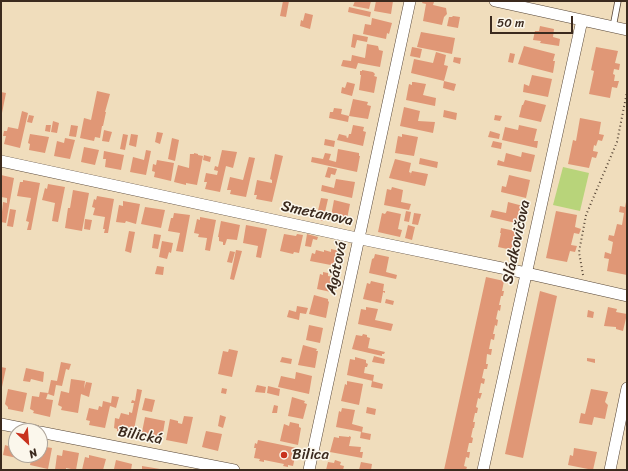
<!DOCTYPE html>
<html>
<head>
<meta charset="utf-8">
<style>
	body { margin:0 }
	#map { position:relative; width:628px; height:471px; overflow:hidden; background:#f0ddbc; font-family:Sriracha,sans-serif }
	canvas { display:block }
	.frame { position:absolute; inset:0; border:2px solid #3b2a1e; pointer-events:none }
	.north { position:absolute; left:8px; top:423px; width:40px; height:40px; box-sizing:border-box; background:#fbf7ec; border:1px solid #aea59a; border-radius:50%; rotate:154deg; font-size:11px; font-weight:700; line-height:16px; text-align:center; color:#3b2a1e }
	.north::after { content:''; display:block; margin:auto; width:14px; height:18px; background:#c8321e; clip-path:polygon(50% 0,100% 100%,50% 72%,0 100%) }
	.scale { position:absolute; left:490px; top:16px; width:83px; height:18px; box-sizing:border-box; border:2px solid #3b2a1e; border-top:0; padding-left:5px; font-size:12px; line-height:14px; white-space:nowrap; color:#3b2a1e; -webkit-text-stroke:3px #fbf7ec; paint-order:stroke }
</style>
</head>
<body>
<div id="map">
<canvas width="628" height="471"></canvas>
<div class="frame"></div>
<div class="north">N</div>
<div class="scale">50 m</div>
</div>
<script>
const g = document.querySelector('canvas').getContext('2d');
g.lineJoin = 'round';
function fillPath(path, color) {
  g.fillStyle = color;
  g.fill(path, 'evenodd');
}
function strokePath(path, color, width, dash) {
  g.strokeStyle = color;
  g.lineWidth = width;
  g.lineCap = dash ? 'butt' : 'round';
  g.setLineDash(dash || []);
  g.stroke(path);
}
function drawText(font, color, halo, rows, align = 'center') {
  g.font = font + ' Sriracha,sans-serif';
  g.lineWidth = 3;
  g.setLineDash([]);
  g.textBaseline = 'middle';
  g.strokeStyle = halo;
  g.fillStyle = color;
  for (const [text, x, y, turn = 0] of rows) {
    g.save();
    g.translate(x, y);
    g.rotate((+turn || 0) * Math.PI / 180);
    g.textAlign = isNaN(turn) ? turn : align;
    if (halo) g.strokeText(text, 0, 0);
    g.fillText(text, 0, 0);
    g.restore();
  }
}
fillPath(new Path2D(`
	M 563,167 L 589,173 L 580,211 L 553,205 Z`), '#b8d47a');
fillPath(new Path2D(`
	M 283,1 L 289,1 L 286,17 L 280,16 Z
	M 355,1 L 371,1 L 369,9 L 353,6 Z
	M 376,1 L 393,1 L 391,14 L 374,11 Z
	M 423,1 L 434,2 L 433,5 L 446,8 L 447,14 L 444,17 L 442,25 L 423,21 L 426,4 L 422,3 Z
	M 349,7 L 371,12 L 370,17 L 348,12 Z
	M 305,13 L 313,15 L 310,29 L 300,26 L 301,20 L 303,21 Z
	M 453,16 L 460,17 L 458,28 L 447,26 L 449,17 L 452,17 Z
	M 372,18 L 392,23 L 389,34 L 387,33 L 386,39 L 363,34 L 365,24 L 371,25 Z
	M 540,26 L 554,29 L 553,37 L 560,39 L 559,46 L 540,43 L 541,41 L 533,40 L 535,31 L 539,31 Z
	M 421,32 L 455,38 L 452,54 L 417,47 Z
	M 353,34 L 368,37 L 367,42 L 357,40 L 355,48 L 351,47 Z
	M 367,44 L 378,46 L 379,50 L 383,51 L 380,67 L 358,63 L 356,69 L 341,66 L 343,60 L 351,61 L 352,55 L 365,58 Z
	M 524,46 L 555,54 L 553,61 L 555,61 L 553,73 L 518,64 Z
	M 412,47 L 422,49 L 420,58 L 410,56 Z
	M 596,47 L 618,51 L 615,63 L 620,64 L 619,70 L 614,69 L 613,74 L 615,75 L 614,81 L 619,81 L 617,88 L 612,87 L 610,98 L 589,94 L 594,71 L 591,70 Z
	M 436,52 L 446,55 L 444,65 L 448,66 L 444,81 L 411,73 L 414,59 L 433,63 Z
	M 510,53 L 515,54 L 513,63 L 508,62 Z
	M 454,57 L 461,58 L 460,64 L 453,62 Z
	M 362,70 L 373,72 L 375,74 L 374,76 L 377,77 L 374,93 L 359,90 L 361,75 L 360,75 L 360,71 L 362,71 Z
	M 532,75 L 552,79 L 548,97 L 523,92 L 524,84 L 529,86 Z
	M 444,81 L 456,84 L 454,91 L 443,88 Z
	M 347,82 L 355,84 L 352,96 L 341,93 L 342,87 L 345,88 Z
	M 412,82 L 414,82 L 426,84 L 423,95 L 436,98 L 435,106 L 406,100 L 409,84 L 412,85 Z
	M 97,91 L 110,94 L 105,112 L 106,112 L 103,126 L 102,126 L 100,138 L 95,137 L 94,141 L 80,138 L 84,118 L 91,120 Z
	M 1,92 L 6,93 L 2,113 L 1,113 Z
	M 353,99 L 368,102 L 367,105 L 371,106 L 368,119 L 349,116 Z
	M 525,100 L 546,105 L 541,122 L 519,117 L 522,105 L 523,105 Z
	M 404,107 L 420,111 L 418,121 L 435,122 L 433,133 L 400,126 Z
	M 334,108 L 342,109 L 341,114 L 349,116 L 348,122 L 329,118 L 330,112 L 333,112 Z
	M 444,110 L 457,113 L 456,120 L 443,117 Z
	M 22,111 L 28,113 L 20,148 L 4,144 L 6,136 L 3,136 L 4,131 L 7,131 L 8,127 L 18,129 Z
	M 29,115 L 34,116 L 32,123 L 27,122 Z
	M 495,115 L 502,116 L 500,121 L 494,120 Z
	M 580,118 L 601,122 L 599,134 L 604,135 L 602,141 L 598,140 L 596,146 L 594,145 L 593,151 L 598,152 L 596,158 L 592,157 L 589,168 L 568,164 L 573,140 L 576,141 Z
	M 53,121 L 59,123 L 57,133 L 51,132 Z
	M 46,125 L 51,125 L 50,132 L 45,131 Z
	M 71,125 L 78,126 L 76,137 L 69,136 Z
	M 353,125 L 364,127 L 363,131 L 366,132 L 363,146 L 337,140 L 339,134 L 347,136 L 346,137 L 348,138 L 349,134 L 351,134 Z
	M 519,125 L 537,129 L 534,141 L 538,141 L 537,148 L 502,140 L 505,127 L 518,130 Z
	M 104,130 L 112,132 L 109,142 L 102,141 Z
	M 490,131 L 500,134 L 499,139 L 488,137 Z
	M 157,132 L 163,133 L 160,144 L 155,142 Z
	M 30,134 L 49,137 L 45,153 L 29,150 L 30,144 L 28,143 Z
	M 123,134 L 128,135 L 125,150 L 120,149 Z
	M 131,134 L 138,135 L 136,147 L 129,145 Z
	M 402,134 L 418,137 L 414,156 L 395,153 L 398,136 L 402,137 Z
	M 65,138 L 75,140 L 70,159 L 54,156 L 57,141 L 64,143 Z
	M 172,138 L 179,140 L 175,161 L 168,159 Z
	M 325,139 L 335,141 L 334,147 L 324,145 Z
	M 493,141 L 502,143 L 501,149 L 491,147 Z
	M 84,147 L 99,150 L 95,165 L 81,162 Z
	M 338,149 L 359,153 L 359,156 L 360,156 L 357,172 L 311,162 L 312,157 L 323,159 L 325,153 L 331,154 L 329,160 L 336,162 Z
	M 146,150 L 151,151 L 146,175 L 130,172 L 133,157 L 144,160 Z
	M 222,150 L 237,152 L 233,168 L 226,166 L 220,192 L 205,189 L 207,182 L 204,182 L 206,173 L 217,175 L 218,171 L 214,170 L 215,166 L 218,167 Z
	M 104,151 L 124,155 L 121,170 L 105,167 L 106,159 L 103,159 Z
	M 522,152 L 535,155 L 531,172 L 497,165 L 498,160 L 504,162 L 506,153 L 521,157 Z
	M 194,153 L 198,154 L 198,155 L 203,156 L 197,185 L 186,183 L 186,185 L 174,182 L 178,165 L 189,168 L 190,154 L 194,154 Z
	M 275,154 L 283,156 L 272,202 L 256,199 L 257,195 L 254,195 L 257,180 L 272,183 L 272,180 L 270,179 Z
	M 204,155 L 211,157 L 210,162 L 203,160 Z
	M 249,157 L 255,158 L 246,197 L 230,194 L 231,190 L 227,190 L 230,177 L 243,180 Z
	M 420,158 L 438,162 L 437,168 L 419,164 Z
	M 395,159 L 411,163 L 409,172 L 411,173 L 410,176 L 412,171 L 428,174 L 425,186 L 389,178 Z
	M 157,160 L 174,163 L 171,181 L 154,177 L 155,172 L 152,171 L 153,164 L 156,165 Z
	M 328,167 L 337,169 L 335,175 L 331,174 L 330,178 L 325,177 Z
	M 1,175 L 14,178 L 6,223 L 1,222 L 3,202 L 7,203 L 7,198 L 1,197 Z
	M 509,175 L 530,180 L 526,198 L 501,192 L 502,186 L 506,187 Z
	M 336,179 L 355,182 L 352,198 L 321,191 L 322,185 L 334,188 Z
	M 23,180 L 40,183 L 31,230 L 27,230 L 29,222 L 26,221 L 31,198 L 17,196 L 20,182 L 23,182 Z
	M 48,184 L 65,187 L 58,222 L 52,221 L 55,203 L 42,200 L 45,188 L 47,189 Z
	M 392,187 L 403,190 L 401,202 L 411,204 L 409,210 L 384,205 L 387,189 L 391,190 Z
	M 73,190 L 89,193 L 82,231 L 65,228 L 68,208 L 70,208 Z
	M 97,196 L 114,199 L 108,233 L 104,233 L 105,229 L 103,229 L 105,217 L 93,215 L 95,208 L 92,207 L 94,199 L 96,200 Z
	M 321,198 L 328,199 L 323,221 L 316,219 Z
	M 334,200 L 350,204 L 347,219 L 340,217 L 340,220 L 334,219 L 335,216 L 331,216 Z
	M 123,201 L 140,204 L 136,224 L 126,221 L 125,223 L 116,222 L 119,205 L 123,206 Z
	M 508,202 L 523,206 L 520,224 L 490,217 L 492,210 L 506,213 Z
	M 626,202 L 627,202 L 627,275 L 607,271 L 609,259 L 604,258 L 605,252 L 611,254 L 613,242 L 608,240 L 609,235 L 614,236 L 617,224 L 622,225 L 624,213 L 619,212 L 620,206 L 625,207 Z
	M 145,207 L 165,210 L 161,228 L 141,224 Z
	M 10,209 L 16,210 L 13,227 L 7,226 Z
	M 387,211 L 401,214 L 398,229 L 402,230 L 400,237 L 378,232 L 382,213 L 385,214 Z
	M 406,211 L 411,212 L 409,222 L 404,221 Z
	M 556,211 L 577,215 L 575,227 L 581,229 L 579,234 L 574,233 L 571,245 L 577,246 L 575,252 L 570,251 L 567,262 L 546,258 Z
	M 174,213 L 190,215 L 183,252 L 176,251 L 180,233 L 168,231 L 171,218 L 173,218 Z
	M 414,213 L 421,214 L 418,225 L 412,224 Z
	M 200,217 L 216,220 L 210,251 L 205,250 L 207,238 L 198,237 L 199,234 L 194,233 L 197,219 L 200,220 Z
	M 85,219 L 92,220 L 90,230 L 84,229 Z
	M 221,221 L 240,225 L 237,240 L 227,239 L 225,245 L 223,245 L 223,242 L 219,241 L 219,237 L 218,237 Z
	M 246,225 L 267,229 L 261,258 L 256,257 L 258,246 L 243,243 Z
	M 408,225 L 415,227 L 412,240 L 405,238 Z
	M 501,228 L 520,232 L 518,240 L 514,240 L 512,250 L 498,247 L 501,233 L 500,233 Z
	M 129,231 L 135,232 L 131,253 L 125,251 Z
	M 154,234 L 161,235 L 158,249 L 152,248 Z
	M 284,234 L 296,236 L 297,234 L 303,235 L 299,253 L 294,252 L 293,254 L 280,251 Z
	M 307,234 L 318,237 L 317,240 L 313,239 L 311,247 L 305,246 Z
	M 162,241 L 173,243 L 171,253 L 169,252 L 167,259 L 159,257 Z
	M 331,249 L 340,251 L 336,266 L 310,261 L 312,253 L 315,254 L 316,250 L 324,252 L 324,250 L 331,252 Z
	M 236,250 L 242,251 L 234,280 L 230,279 Z
	M 230,251 L 235,252 L 232,263 L 227,262 Z
	M 375,254 L 389,257 L 386,272 L 397,275 L 396,279 L 369,273 L 372,259 L 374,258 Z
	M 157,266 L 164,267 L 163,275 L 155,274 Z
	M 323,272 L 328,273 L 328,276 L 334,277 L 331,292 L 317,289 L 320,274 L 323,275 Z
	M 486,277 L 504,281 L 502,291 L 504,291 L 503,296 L 501,296 L 499,305 L 501,305 L 500,311 L 498,310 L 496,319 L 498,320 L 497,326 L 495,325 L 493,334 L 495,334 L 494,340 L 491,339 L 489,349 L 492,349 L 491,355 L 487,354 L 486,364 L 488,364 L 487,369 L 484,369 L 482,378 L 485,379 L 484,384 L 481,383 L 479,393 L 482,393 L 480,399 L 478,398 L 476,407 L 478,408 L 477,413 L 475,413 L 473,422 L 475,422 L 474,428 L 473,428 L 471,437 L 473,438 L 472,443 L 469,443 L 467,452 L 470,452 L 469,458 L 466,457 L 464,466 L 467,467 L 466,470 L 444,470 Z
	M 371,281 L 384,284 L 383,291 L 385,291 L 385,293 L 383,292 L 381,303 L 363,299 L 367,283 L 370,284 Z
	M 540,291 L 557,296 L 523,458 L 505,454 Z
	M 314,295 L 328,299 L 328,301 L 329,302 L 326,318 L 309,314 Z
	M 386,299 L 394,301 L 393,305 L 385,303 Z
	M 297,306 L 308,308 L 306,314 L 300,313 L 299,320 L 287,317 L 289,310 L 296,312 Z
	M 366,307 L 378,309 L 375,320 L 393,324 L 391,331 L 358,324 L 361,309 L 366,310 Z
	M 608,307 L 617,309 L 616,312 L 627,314 L 623,331 L 616,329 L 616,327 L 604,326 Z
	M 588,310 L 594,312 L 593,318 L 587,317 Z
	M 309,325 L 323,328 L 320,343 L 306,340 Z
	M 363,334 L 367,335 L 367,337 L 370,338 L 368,348 L 385,352 L 384,354 L 382,354 L 382,356 L 352,349 L 356,335 L 362,336 Z
	M 303,345 L 317,349 L 316,351 L 318,351 L 315,368 L 298,365 Z
	M 229,349 L 238,351 L 232,377 L 218,374 L 223,351 L 228,352 Z
	M 374,356 L 385,359 L 384,364 L 372,362 Z
	M 282,357 L 292,359 L 291,364 L 280,362 Z
	M 355,357 L 366,360 L 366,363 L 368,364 L 367,367 L 365,367 L 364,373 L 374,375 L 373,381 L 347,375 L 350,359 L 355,360 Z
	M 587,358 L 595,359 L 595,363 L 587,361 Z
	M 61,362 L 71,364 L 69,370 L 66,369 L 62,386 L 56,385 L 54,396 L 48,394 L 51,380 L 57,381 Z
	M 1,367 L 6,368 L 2,387 L 1,387 Z
	M 26,368 L 44,372 L 43,382 L 31,379 L 30,382 L 23,381 Z
	M 296,372 L 312,376 L 309,394 L 278,387 L 281,376 L 295,379 Z
	M 71,379 L 85,381 L 84,389 L 86,382 L 92,383 L 89,397 L 81,394 L 78,413 L 61,410 L 62,407 L 58,405 L 61,391 L 69,393 Z
	M 347,381 L 363,384 L 359,405 L 341,401 L 345,384 L 347,385 Z
	M 372,381 L 383,384 L 382,389 L 371,387 Z
	M 257,385 L 266,387 L 265,393 L 255,392 Z
	M 268,386 L 280,389 L 279,396 L 267,393 Z
	M 222,388 L 227,389 L 226,394 L 221,393 Z
	M 8,389 L 27,393 L 23,412 L 8,409 L 8,407 L 5,404 Z
	M 137,389 L 142,390 L 133,434 L 117,431 L 117,429 L 114,428 L 115,418 L 119,419 L 121,413 L 129,415 L 129,412 L 132,413 L 134,403 L 131,403 L 132,400 L 135,401 Z
	M 591,389 L 608,392 L 605,402 L 608,405 L 605,419 L 594,417 L 592,425 L 579,423 L 581,413 L 585,414 Z
	M 40,392 L 48,393 L 46,399 L 53,400 L 50,417 L 33,413 L 34,411 L 30,409 L 32,396 L 39,397 Z
	M 112,396 L 119,397 L 116,408 L 110,406 L 105,428 L 89,425 L 90,421 L 86,420 L 89,408 L 98,410 L 99,406 L 102,407 L 103,401 L 111,403 Z
	M 292,397 L 305,401 L 304,403 L 307,404 L 303,419 L 288,416 Z
	M 145,398 L 155,400 L 152,412 L 142,410 Z
	M 274,405 L 278,406 L 277,413 L 272,413 Z
	M 367,407 L 376,409 L 375,415 L 366,413 Z
	M 342,408 L 355,410 L 352,424 L 363,427 L 362,432 L 336,427 L 339,411 L 341,412 Z
	M 220,415 L 226,417 L 223,428 L 218,426 Z
	M 184,416 L 193,417 L 187,444 L 166,440 L 170,419 L 178,421 L 178,423 L 182,424 Z
	M 145,417 L 165,421 L 162,439 L 145,436 L 146,433 L 142,432 Z
	M 290,422 L 299,424 L 299,427 L 301,428 L 298,445 L 280,441 L 284,424 L 289,426 Z
	M 206,431 L 222,434 L 218,451 L 202,447 Z
	M 361,432 L 371,434 L 370,440 L 360,438 Z
	M 339,436 L 349,437 L 349,436 L 351,437 L 349,446 L 361,447 L 360,452 L 363,452 L 362,458 L 330,452 L 334,437 L 339,438 Z
	M 9,439 L 16,441 L 16,455 L 23,455 L 22,459 L 3,455 L 5,445 L 8,446 Z
	M 258,440 L 297,448 L 293,466 L 288,465 L 288,467 L 283,466 L 284,464 L 264,460 L 264,462 L 259,461 L 260,459 L 254,458 L 256,448 L 254,448 L 255,443 L 257,444 Z
	M 40,446 L 52,448 L 48,469 L 30,465 L 31,460 L 28,460 L 29,455 L 40,455 Z
	M 574,448 L 597,452 L 593,470 L 568,465 L 570,455 L 573,456 Z
	M 63,450 L 79,453 L 76,470 L 66,468 L 66,470 L 55,470 L 57,455 L 62,456 Z
	M 89,455 L 106,459 L 103,470 L 82,470 L 85,457 L 89,458 Z
	M 116,460 L 132,464 L 131,470 L 114,469 Z
	M 335,460 L 341,462 L 340,465 L 344,466 L 343,470 L 326,470 L 328,462 L 334,463 Z
	M 361,462 L 372,464 L 371,470 L 359,470 Z
	M 142,466 L 160,469 L 160,470 L 142,470 Z`), '#e09776');
const service = new Path2D(`
	M 613,27 L 618,1`);
const minor = new Path2D(`
	M 495,1 L 627,30
	M 1,161 L 366,240 L 526,273 L 627,296
	M 1,424 L 36,431
	M 40,432 L 234,470
	M 309,470 L 410,1
	M 483,470 L 582,20
	M 610,470 L 627,388`);
strokePath(service, '#564536', 7);
strokePath(minor, '#564536', 12);
strokePath(new Path2D(`
	M 583,275 L 579,252 L 586,215 L 617,142 L 627,92`), '#564536', 2, [1, 3]);
strokePath(service, '#fff', 5.5);
strokePath(minor, '#fff', 11);
for (const [x, y, r, color] of [
	[284,455,4,"#c8321e"]
]) {
  const dot = new Path2D();
  dot.arc(x, y, r, 0, 2 * Math.PI);
  g.fillStyle = color;
  g.fill(dot);
  strokePath(dot, '#fbf7ec', 1.5);
}
drawText('15px', '#3b2a1e', '#fbf7ec', [
	["Smetanova",317,214,12],
	["Sládkovičova",517,242,-78],
	["Agátová",337,268,-78],
	["Bilická",140,436,11]
]);
drawText('15px', '#3b2a1e', '#fbf7ec', [
	["Bilica",292,455]
], 'left');
</script>
</body>
</html>
